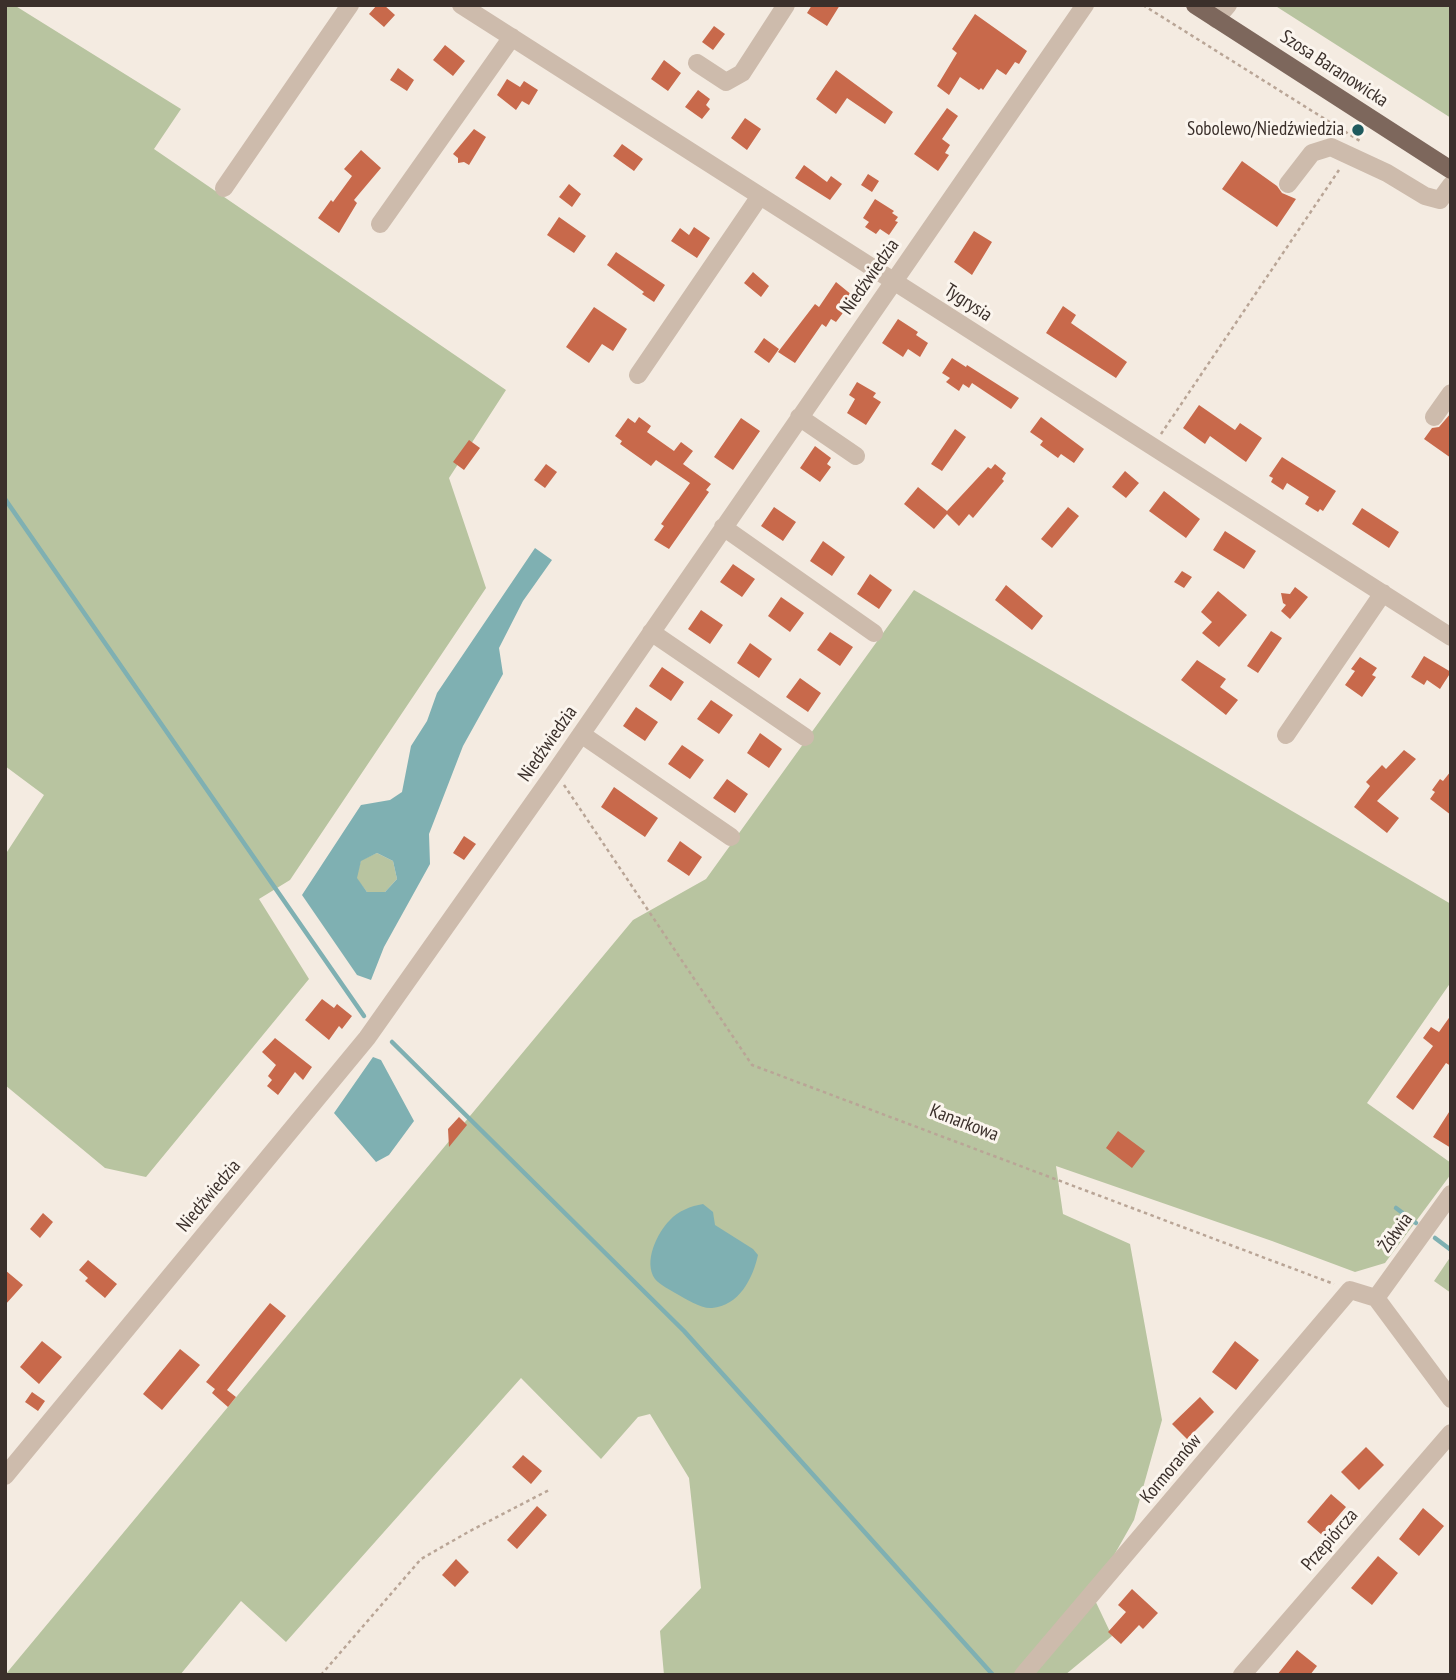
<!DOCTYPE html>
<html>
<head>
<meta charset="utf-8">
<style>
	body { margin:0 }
	#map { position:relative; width:1456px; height:1680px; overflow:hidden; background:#f4ebe1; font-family:"PT Sans Narrow",sans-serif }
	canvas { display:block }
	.frame { position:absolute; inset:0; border:7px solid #3b302b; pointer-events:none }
</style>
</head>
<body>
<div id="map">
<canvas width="1456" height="1680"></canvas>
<div class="frame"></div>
</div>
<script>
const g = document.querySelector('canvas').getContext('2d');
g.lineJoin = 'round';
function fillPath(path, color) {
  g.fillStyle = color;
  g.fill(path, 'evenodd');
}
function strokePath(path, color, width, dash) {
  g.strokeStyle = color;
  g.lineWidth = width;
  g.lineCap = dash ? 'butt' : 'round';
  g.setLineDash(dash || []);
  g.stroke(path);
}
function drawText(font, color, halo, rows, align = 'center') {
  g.font = font + ' "PT Sans Narrow",sans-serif';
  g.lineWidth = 6;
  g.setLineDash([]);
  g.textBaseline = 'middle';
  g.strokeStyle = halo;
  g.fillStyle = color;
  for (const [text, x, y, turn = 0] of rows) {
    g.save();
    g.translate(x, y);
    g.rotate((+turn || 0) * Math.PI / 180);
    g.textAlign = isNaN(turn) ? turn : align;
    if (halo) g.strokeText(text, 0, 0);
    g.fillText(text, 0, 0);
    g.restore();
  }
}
fillPath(new Path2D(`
	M 5,5 L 14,5 L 181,109 L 154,149 L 506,390 L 449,478 L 486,588 L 290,880 L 259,899 L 309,979 L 146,1177 L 105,1168 L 5,1085 L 5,855 L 44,795 L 5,766 Z
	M 1274,5 L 1451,5 L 1451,118 Z
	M 914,590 L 1451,904 L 1451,982 L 1367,1103 L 1451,1163 L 1451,1174 L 1385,1263 L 1355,1272 L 1272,1241 L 1056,1166 L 1063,1214 L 1130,1244 L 1162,1420 L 1134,1520 L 1092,1594 L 1112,1636 L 1065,1675 L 664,1675 L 660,1631 L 701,1588 L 689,1478 L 650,1414 L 638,1417 L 601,1459 L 521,1378 L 286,1642 L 241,1601 L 180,1675 L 5,1675 L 633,920 L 706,879 Z
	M 377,853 L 393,861 L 397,879 L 385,892 L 367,892 L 356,878 L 361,860 Z
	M 1451,1256 L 1451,1293 L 1434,1281 Z`), '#b8c4a0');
fillPath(new Path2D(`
	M 535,548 L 552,560 L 523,601 L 499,648 L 503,674 L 463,746 L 429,834 L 430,864 L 384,947 L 371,980 L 357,975 L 302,895 L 361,805 L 390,800 L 402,792 L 411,746 L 427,721 L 437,693 ZM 377,853 L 393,861 L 397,879 L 385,892 L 367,892 L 357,878 L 361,861 Z
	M 373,1057 L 381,1060 L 414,1121 L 389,1155 L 376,1162 L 334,1113 Z
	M 703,1204 L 713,1212 L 715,1225 L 753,1249 L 758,1255 C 753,1278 739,1306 712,1308 C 701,1309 686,1299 677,1294 C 670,1290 660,1285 655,1279 C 643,1262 657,1233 670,1220 C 678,1211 691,1206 703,1204 Z`), '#7fb0b2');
strokePath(new Path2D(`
	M 5,499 L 364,1016
	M 392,1042 L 684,1331 L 993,1675
	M 1396,1208 L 1416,1223
	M 1435,1238 L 1451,1250`), '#7fb0b2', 4.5);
fillPath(new Path2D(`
	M 377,5 L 384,5 L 395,15 L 384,27 L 369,14 Z
	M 812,5 L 840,5 L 827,26 L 807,13 Z
	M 975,14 L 1027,51 L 1019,64 L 1015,62 L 1006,75 L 997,69 L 983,90 L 981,88 L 979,90 L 960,77 L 949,95 L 937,86 L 957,53 L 952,49 Z
	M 714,26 L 725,34 L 713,50 L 702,42 Z
	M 445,45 L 465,61 L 453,76 L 433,60 Z
	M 664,60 L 681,73 L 668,91 L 651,79 Z
	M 398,68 L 414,80 L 407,91 L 390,80 Z
	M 836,70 L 893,112 L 885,124 L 847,98 L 836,114 L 816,99 Z
	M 507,79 L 520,87 L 524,81 L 538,90 L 529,105 L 522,101 L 516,110 L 497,95 Z
	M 698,90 L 710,99 L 706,105 L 710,109 L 702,119 L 685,107 Z
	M 947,108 L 958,116 L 942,139 L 950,145 L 945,153 L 949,155 L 938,171 L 914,154 Z
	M 745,118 L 761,129 L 747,150 L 731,138 Z
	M 474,129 L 486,137 L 469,165 L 464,162 L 458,163 L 458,158 L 453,154 Z
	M 622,144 L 643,159 L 634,171 L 613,156 Z
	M 361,150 L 381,168 L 354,200 L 357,203 L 339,233 L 318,218 L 331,200 L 333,202 L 352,176 L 344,169 Z
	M 1242,161 L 1277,186 L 1282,193 L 1296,199 L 1277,227 L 1222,189 Z
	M 804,165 L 827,182 L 831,176 L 842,184 L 830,200 L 795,178 Z
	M 868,174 L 879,181 L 872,192 L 861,185 Z
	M 569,184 L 581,194 L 572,207 L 559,197 Z
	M 875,199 L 894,211 L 892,213 L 898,217 L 895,221 L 898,222 L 889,235 L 880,229 L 876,234 L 865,227 L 869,222 L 863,218 Z
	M 559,217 L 586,236 L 574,253 L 547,235 Z
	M 694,227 L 710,238 L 697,258 L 671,241 L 680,228 L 689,235 Z
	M 974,231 L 992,242 L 972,275 L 954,262 Z
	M 616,252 L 665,285 L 654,302 L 642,294 L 644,292 L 607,265 Z
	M 753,272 L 769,286 L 761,297 L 744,283 Z
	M 836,282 L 858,300 L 849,313 L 845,310 L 836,322 L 831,319 L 826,327 L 822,324 L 795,363 L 778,352 L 815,304 L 819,307 Z
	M 1063,306 L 1076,315 L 1071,323 L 1127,362 L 1116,378 L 1046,333 Z
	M 594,307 L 627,329 L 613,351 L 602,344 L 589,363 L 566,347 Z
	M 898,319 L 918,332 L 916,335 L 928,343 L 920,357 L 908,349 L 903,357 L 882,343 Z
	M 764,338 L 779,349 L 769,363 L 754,352 Z
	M 952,358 L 966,367 L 967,365 L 1019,398 L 1011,409 L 972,383 L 969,388 L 963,384 L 959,391 L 946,382 L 950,378 L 942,373 Z
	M 857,382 L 876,393 L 873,397 L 881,402 L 866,425 L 847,413 L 855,399 L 849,395 Z
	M 1199,405 L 1235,430 L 1240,423 L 1262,438 L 1246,462 L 1210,436 L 1205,444 L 1183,428 Z
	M 1451,413 L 1451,458 L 1424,439 L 1432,428 L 1439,427 Z
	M 639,417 L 651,426 L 647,432 L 674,451 L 681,442 L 693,451 L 683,464 L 711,484 L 706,490 L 709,492 L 669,549 L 654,540 L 664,526 L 661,524 L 690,483 L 656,460 L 651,466 L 620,444 L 622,441 L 615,436 L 628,418 L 635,423 Z
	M 1041,417 L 1084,449 L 1074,463 L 1061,454 L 1058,458 L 1040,445 L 1043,441 L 1030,432 Z
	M 741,418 L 760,431 L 733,470 L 714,457 Z
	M 955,429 L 966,437 L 942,471 L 931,464 Z
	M 469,440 L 480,448 L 464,470 L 453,462 Z
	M 815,446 L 831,458 L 827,464 L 831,467 L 820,482 L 800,468 Z
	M 1282,457 L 1336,491 L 1323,511 L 1320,509 L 1318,512 L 1305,504 L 1309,497 L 1287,483 L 1283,490 L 1271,482 L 1273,478 L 1269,476 Z
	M 546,464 L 557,472 L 545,488 L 534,480 Z
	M 995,464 L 1006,473 L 1002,479 L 1004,481 L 973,518 L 969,514 L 959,526 L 947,514 L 934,529 L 904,504 L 918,487 L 947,511 L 988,467 L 991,469 Z
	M 1125,471 L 1139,483 L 1126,498 L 1112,487 Z
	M 1164,491 L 1200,519 L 1186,538 L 1149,511 Z
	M 774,507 L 796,522 L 783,541 L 761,526 Z
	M 1068,507 L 1079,516 L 1052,548 L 1041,539 Z
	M 1362,508 L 1399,532 L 1389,548 L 1352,524 Z
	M 1225,531 L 1256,551 L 1244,569 L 1213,550 Z
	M 823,541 L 845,557 L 832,576 L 810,561 Z
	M 733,564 L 755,579 L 742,597 L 720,582 Z
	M 1182,571 L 1192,577 L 1184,588 L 1174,582 Z
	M 870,574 L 892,590 L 879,609 L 857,594 Z
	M 1006,585 L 1043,616 L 1032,630 L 995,600 Z
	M 1295,587 L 1308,597 L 1290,619 L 1281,611 L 1286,605 L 1283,603 L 1281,593 L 1290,594 Z
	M 1218,591 L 1247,615 L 1219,647 L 1202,633 L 1212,622 L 1201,612 Z
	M 781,597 L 804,613 L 790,632 L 768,616 Z
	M 701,610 L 723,625 L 710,644 L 688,629 Z
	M 1271,631 L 1282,638 L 1258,673 L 1247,666 Z
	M 830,632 L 853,647 L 840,666 L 817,650 Z
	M 750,643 L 772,659 L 759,678 L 737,663 Z
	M 1424,656 L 1451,672 L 1440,689 L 1427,680 L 1424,685 L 1411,677 Z
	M 1360,657 L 1377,668 L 1372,675 L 1376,677 L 1362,697 L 1345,685 L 1355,671 L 1351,669 Z
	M 1197,660 L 1226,679 L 1220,687 L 1238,700 L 1226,715 L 1181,680 Z
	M 662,667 L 684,682 L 671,701 L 649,686 Z
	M 800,678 L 821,693 L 808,712 L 786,697 Z
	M 711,700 L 733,715 L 719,734 L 697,719 Z
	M 636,707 L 658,722 L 645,741 L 623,726 Z
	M 760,733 L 782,749 L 769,768 L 747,753 Z
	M 682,745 L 704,760 L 690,779 L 668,764 Z
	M 1404,750 L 1416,759 L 1377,801 L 1399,818 L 1387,833 L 1354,807 L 1370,786 L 1366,782 L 1382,765 L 1386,769 Z
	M 1451,771 L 1451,815 L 1430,799 L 1435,792 L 1432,790 L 1440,779 L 1443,781 Z
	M 727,779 L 748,794 L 735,813 L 713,798 Z
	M 614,787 L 658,818 L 645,837 L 601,807 Z
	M 464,836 L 476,844 L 464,860 L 453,853 Z
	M 680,841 L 702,857 L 689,876 L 667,861 Z
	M 322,999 L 334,1008 L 337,1004 L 352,1016 L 342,1029 L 339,1026 L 329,1040 L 305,1020 Z
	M 1451,1015 L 1451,1066 L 1446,1063 L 1413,1110 L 1396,1097 L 1433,1046 L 1423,1038 L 1431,1027 L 1439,1032 Z
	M 275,1038 L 312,1067 L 303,1080 L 295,1072 L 278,1095 L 267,1086 L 272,1080 L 268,1076 L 276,1065 L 262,1052 Z
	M 1451,1109 L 1451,1148 L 1433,1137 Z
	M 459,1117 L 467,1125 L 449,1147 L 448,1129 Z
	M 1118,1131 L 1145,1151 L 1132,1168 L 1106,1148 Z
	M 43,1213 L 53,1222 L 40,1238 L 30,1229 Z
	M 88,1260 L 117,1284 L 105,1298 L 85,1281 L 88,1278 L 79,1270 Z
	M 5,1270 L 23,1285 L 5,1305 Z
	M 270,1303 L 286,1316 L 227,1390 L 236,1397 L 228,1407 L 212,1393 L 215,1389 L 206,1382 Z
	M 42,1341 L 62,1357 L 39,1384 L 20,1367 Z
	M 1235,1341 L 1259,1360 L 1236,1390 L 1212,1372 Z
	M 180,1349 L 200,1365 L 162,1410 L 143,1394 Z
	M 32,1392 L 45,1401 L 38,1411 L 25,1402 Z
	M 1200,1397 L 1214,1412 L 1187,1439 L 1172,1424 Z
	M 1366,1447 L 1384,1465 L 1359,1490 L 1341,1472 Z
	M 523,1455 L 542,1471 L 531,1484 L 512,1467 Z
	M 1331,1494 L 1346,1507 L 1322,1535 L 1307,1522 Z
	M 537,1506 L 547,1515 L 517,1549 L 507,1540 Z
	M 1423,1508 L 1444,1526 L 1419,1556 L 1399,1539 Z
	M 1378,1556 L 1398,1573 L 1372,1605 L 1351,1588 Z
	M 456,1559 L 469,1572 L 455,1587 L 442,1575 Z
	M 1132,1589 L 1158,1613 L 1143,1629 L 1139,1625 L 1121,1644 L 1108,1632 L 1126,1612 L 1118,1605 Z
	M 1297,1650 L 1317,1666 L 1310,1675 L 1277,1675 Z`), '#c8694b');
strokePath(new Path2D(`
	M 1143,5 L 1360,141
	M 1161,434 L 1339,170
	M 564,785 L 752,1065 L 1334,1284
	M 321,1675 L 421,1559 L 470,1531 L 551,1489`), '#b9a596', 2.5, [3.5, 3.5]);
strokePath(new Path2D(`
	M 461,5 L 1451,637
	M 1216,19 L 1228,5
	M 697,63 L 726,82 L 742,73 L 786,5
	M 1288,184 L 1312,153 L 1331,147 L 1387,173 L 1425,196 L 1440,200 L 1451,185
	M 224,188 L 350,5
	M 380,224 L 512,37
	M 638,375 L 760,196
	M 799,417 L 856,456
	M 1434,417 L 1451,393
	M 723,527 L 874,633
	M 651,632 L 805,737
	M 581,734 L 731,837
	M 1286,735 L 1383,593
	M 1376,1298 L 1451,1194
	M 5,1476 L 367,1038 L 555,772 L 1085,5
	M 1023,1675 L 1350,1290 L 1376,1298 L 1451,1399
	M 1242,1675 L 1451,1433`), '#cdbbac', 18);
strokePath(new Path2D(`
	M 1195,5 L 1451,170`), '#7d675c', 18);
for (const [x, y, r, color] of [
	[1358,130,7,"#1f5a5e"]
]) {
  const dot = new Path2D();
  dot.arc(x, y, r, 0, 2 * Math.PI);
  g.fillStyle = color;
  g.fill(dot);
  strokePath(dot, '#fbf5ee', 2.5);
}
drawText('19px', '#3b302b', '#fbf5ee', [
	["Szosa Baranowicka",1334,69,33],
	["Niedźwiedzia",870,277,-55],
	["Tygrysia",968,303,33],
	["Niedźwiedzia",548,744,-55],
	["Kanarkowa",964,1123,21],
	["Niedźwiedzia",209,1196,-50],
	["Żółwia",1396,1233,-55],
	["Kormoranów",1171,1469,-50],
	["Przepiórcza",1330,1540,-49]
]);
drawText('19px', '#3b302b', '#fbf5ee', [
	["Sobolewo/Niedźwiedzia",1344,130]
], 'right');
</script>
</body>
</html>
